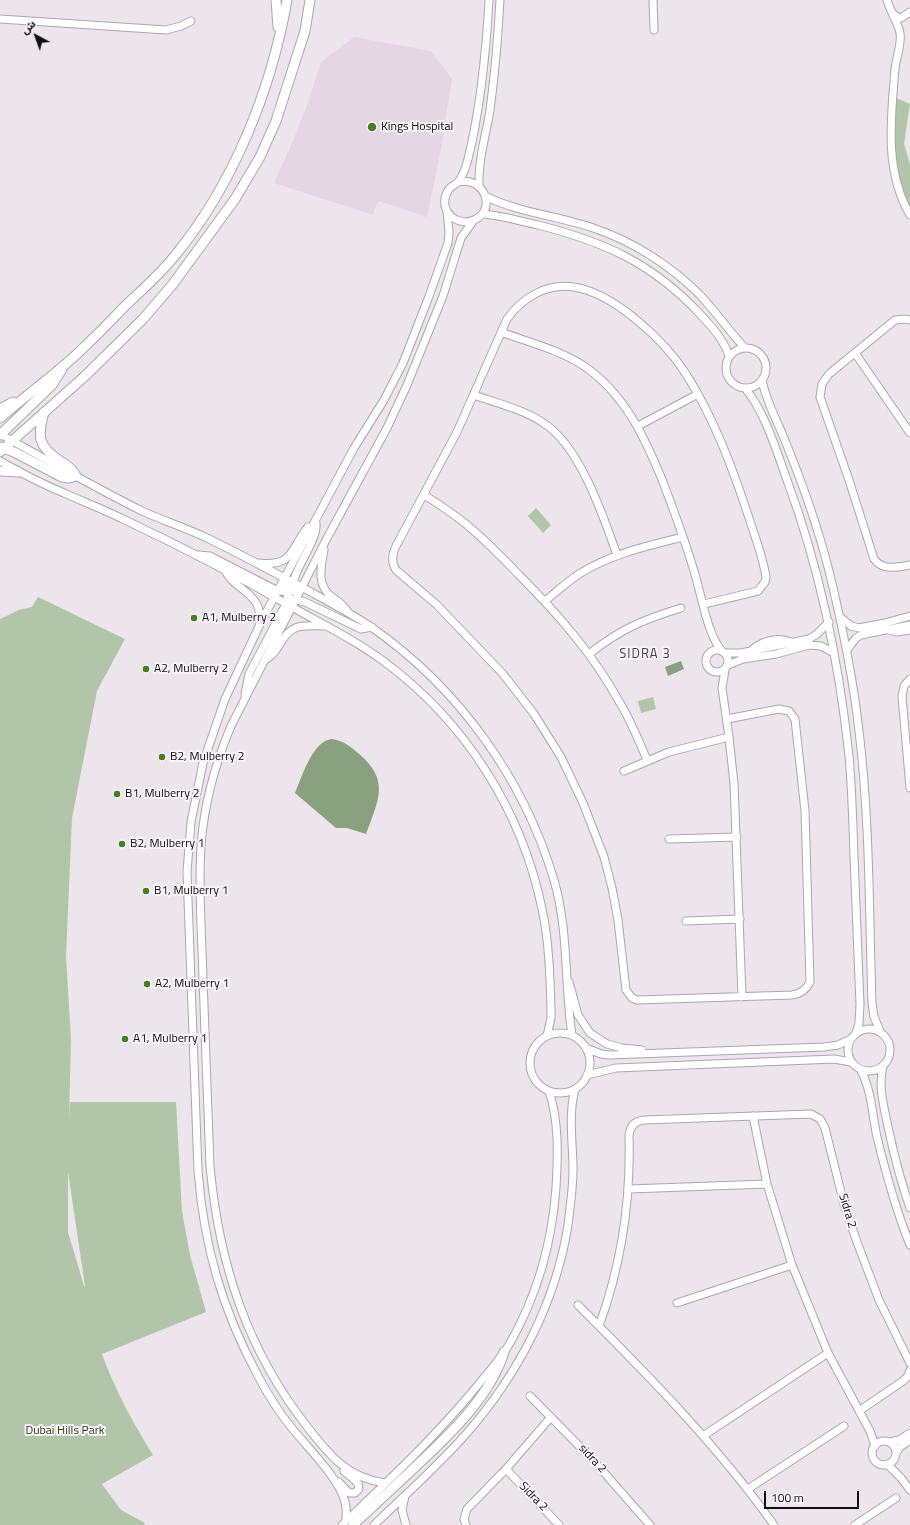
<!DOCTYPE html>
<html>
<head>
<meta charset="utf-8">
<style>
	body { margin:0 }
	#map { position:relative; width:910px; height:1525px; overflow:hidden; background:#ede5ec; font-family:"Titillium Web","Noto Sans Arabic",sans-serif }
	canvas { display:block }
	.north { position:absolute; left:16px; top:16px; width:40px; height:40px; -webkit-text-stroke:3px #faf2f9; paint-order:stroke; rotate:319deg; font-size:11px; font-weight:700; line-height:16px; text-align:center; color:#0f0d0f }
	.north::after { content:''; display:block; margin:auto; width:14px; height:18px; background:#0f0d0f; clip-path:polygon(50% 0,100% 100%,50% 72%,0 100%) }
	.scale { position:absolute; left:764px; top:1491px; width:95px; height:18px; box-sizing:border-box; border:2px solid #0f0d0f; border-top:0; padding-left:5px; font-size:12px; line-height:14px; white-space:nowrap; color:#0f0d0f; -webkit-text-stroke:3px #faf2f9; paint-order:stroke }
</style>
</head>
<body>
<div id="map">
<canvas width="910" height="1525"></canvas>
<div class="north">ش</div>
<div class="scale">100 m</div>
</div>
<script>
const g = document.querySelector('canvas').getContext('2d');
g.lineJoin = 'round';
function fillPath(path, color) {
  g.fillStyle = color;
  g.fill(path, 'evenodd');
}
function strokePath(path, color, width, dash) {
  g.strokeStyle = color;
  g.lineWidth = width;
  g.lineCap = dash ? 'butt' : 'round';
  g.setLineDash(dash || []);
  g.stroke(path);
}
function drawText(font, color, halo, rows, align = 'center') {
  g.font = font + ' "Titillium Web",sans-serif';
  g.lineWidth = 4;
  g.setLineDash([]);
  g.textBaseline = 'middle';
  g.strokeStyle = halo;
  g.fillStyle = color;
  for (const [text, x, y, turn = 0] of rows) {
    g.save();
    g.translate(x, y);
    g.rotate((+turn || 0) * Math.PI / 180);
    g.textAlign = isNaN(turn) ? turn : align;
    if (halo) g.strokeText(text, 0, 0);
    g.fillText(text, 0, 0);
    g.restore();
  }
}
fillPath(new Path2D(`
	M 354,37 L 431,51 L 452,79 L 441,149 L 427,217 L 378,201 L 373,215 L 274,183 L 293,141 L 310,97 L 321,62 Z`), '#e4d7e3');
fillPath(new Path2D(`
	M 894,97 L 910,104 L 904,144 L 910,164 L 910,213 L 889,143 Z
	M 536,508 L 551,525 L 543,533 L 528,516 Z
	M 38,597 L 125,639 L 97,691 L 72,818 L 66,956 L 71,1040 L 69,1118 L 70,1102 L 176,1102 L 182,1211 L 190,1255 L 206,1312 L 102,1354 C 115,1390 133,1423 153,1455 L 102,1484 L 121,1510 L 145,1523 L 144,1525 L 0,1525 L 0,619 L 19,610 L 32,607 ZM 68,1172 L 85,1286 L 84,1286 L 68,1232 Z
	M 653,697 L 656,709 L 641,713 L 638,701 Z`), '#b1c6a8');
fillPath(new Path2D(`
	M 681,661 L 684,669 L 668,676 L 665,667 Z
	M 331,739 C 342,740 350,746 358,753 C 391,780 378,801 366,834 L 347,828 L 336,828 L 295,793 C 302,777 312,742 331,739 Z`), '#89a17f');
const minor = new Path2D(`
	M 653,0 L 654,30
	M 887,0 C 890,8 891,16 901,18 L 910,12
	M 892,13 C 895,20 899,26 900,33 C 902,43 896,58 895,69 C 891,118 884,171 910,215
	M 0,19 L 166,30 L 181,26 L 191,21
	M 458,182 C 485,176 497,210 474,220 C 463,225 448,219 445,206 C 444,199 446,192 451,187 C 454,185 457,184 459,181 C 463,175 466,167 468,159 C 481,107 486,53 489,0
	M 479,186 C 478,160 486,135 490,110 C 495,73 498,37 500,0
	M 485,196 C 519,213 560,216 596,229 C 634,242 671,266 700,295 C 716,312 729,331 745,348
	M 482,214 C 501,215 519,221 538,225 C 605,242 652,263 700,314 C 712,327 724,340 729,356
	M 910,320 L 905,319 L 895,320 L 829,374 L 822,384 L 820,397 L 849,480 L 874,559 C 883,571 897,567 910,565
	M 501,332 C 528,342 560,350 584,366 C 625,394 645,438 663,482 C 674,511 685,541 694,571 C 701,593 707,633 721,650
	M726 368a20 20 0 1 1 40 0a20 20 0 1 1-40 0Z
	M 855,353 L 910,433
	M 762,380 C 766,402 778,422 786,443 C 803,485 818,527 829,571 C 842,624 853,677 859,731 C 870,821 869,913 872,1003 L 874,1017 L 880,1031
	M 745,388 C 766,414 776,450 787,480 C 820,569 839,662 849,756 C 852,789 853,823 854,857 C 856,906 858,955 860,1004 L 859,1023 L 856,1033
	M 474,395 C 496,403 522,409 542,422 C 579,444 603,515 617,555
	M 638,426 L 698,394
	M 0,434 C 47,460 94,487 142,511 C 164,521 187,528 209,539 C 246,557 283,577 320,597 C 338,607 357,617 374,629 C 459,689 524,779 554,880 C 569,932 564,982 572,1035
	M 0,461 C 21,473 42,484 64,493 C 84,502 105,510 125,520 C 182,547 238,576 292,607 C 324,625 357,641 386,663 C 466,723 522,811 542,909 C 549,941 550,975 551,1009 L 551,1018 L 547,1036
	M 424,495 C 439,504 453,514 466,524 C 485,540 502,557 519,575 C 558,614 593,654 620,703 C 631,721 639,741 647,760
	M 324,550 C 321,567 316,585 332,597 C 338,601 344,605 348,612
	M 198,555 L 210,556 L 278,591 L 291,592 L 302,588
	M 259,563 C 294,567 290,549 308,527
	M 225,570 C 232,586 248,589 256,603 C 260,609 260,616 261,622
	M 292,587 C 295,566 318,541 316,523
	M 293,599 L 305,602 L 361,629 L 372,627
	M 545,601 C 556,592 567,582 579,574 C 611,554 647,546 683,537
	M 704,604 L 758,591 L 765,582 L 766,577 C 763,557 755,537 749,518 C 733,469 714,418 686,374 C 665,341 614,293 574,287 C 546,283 522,298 507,319 L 457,432 L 396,546 C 392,555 391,562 396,570 L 437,605 L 503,674 L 534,714 L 561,757 L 583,803 L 604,857 L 612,888 L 618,920 L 626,990 L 632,998 L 637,1000 L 792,995 C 801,994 806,990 810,982 L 805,811 L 795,719 L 789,711 L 779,709 L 727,719
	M 840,617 L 851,626 L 859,628 L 885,623 L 910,616
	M 889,630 L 897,632 L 910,630
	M 754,648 C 765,640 779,637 791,642
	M706 661a11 11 0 1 1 22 0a11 11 0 1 1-22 0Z
	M 847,650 L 856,638 L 861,635 L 910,625
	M 725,653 L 741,653 L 809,639 L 817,634 L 829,622
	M 589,654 C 621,629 642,620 681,608
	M 265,660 C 272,656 276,651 280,644 C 292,622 303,626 325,626
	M 728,665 L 743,659 L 776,654 L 809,645 L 821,646 L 834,653
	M 725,670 L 722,688 L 729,737 L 734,784 L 742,997
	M 910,679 L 904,686 L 902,696 L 910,788
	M 245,694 L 249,674 L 286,604 L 288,592 L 285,578
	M 624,771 L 669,752 L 729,737
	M 669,839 L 737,837
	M 686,921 L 740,919
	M 569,982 L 578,1015 L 590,1033 L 607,1044 L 622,1048 L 642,1050
	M848 1050a21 21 0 1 1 42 0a21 21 0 1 1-42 0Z
	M530 1063a30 30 0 1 1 60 0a30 30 0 1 1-60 0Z
	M 586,1048 L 601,1054 L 609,1055 L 824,1047 L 838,1045 L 851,1039
	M 883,1066 C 878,1087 884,1107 888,1127 C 894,1155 901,1182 910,1208
	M 860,1069 C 872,1090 872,1114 877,1137 C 886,1174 896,1210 910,1245
	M 587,1075 L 616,1068 L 834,1059 L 851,1062
	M 753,1116 L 767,1184 L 792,1265 L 828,1353 L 870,1431 L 875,1446
	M 629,1189 L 767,1184
	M 677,1303 L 792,1265
	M 578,1305 C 648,1375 717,1445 774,1525
	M 599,1326 C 622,1263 631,1202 629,1135 C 630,1126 635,1121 644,1120 L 811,1114 L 820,1119 L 825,1128 L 844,1204 L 857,1242 L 879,1300 L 910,1363
	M 530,1396 L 593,1460 L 650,1525
	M 859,1411 L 903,1381 L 908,1376 L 910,1370
	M 703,1436 L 828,1353
	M872 1453a12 12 0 1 1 24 0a12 12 0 1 1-24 0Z
	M 890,1442 L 899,1440 L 910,1433
	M 896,1453 L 900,1447 L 910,1440
	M 887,1464 L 901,1478 L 910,1490
	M 506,1469 L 559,1525
	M 339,1482 L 349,1493 L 355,1493 L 359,1489 L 358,1483 L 344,1471
	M 385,1483 C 348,1478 330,1456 309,1429 C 247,1351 219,1264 210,1166 C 208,1104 205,1041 203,979 C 202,935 198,890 201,846 C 204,804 215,764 231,726 L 326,540 L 387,428 L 407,385 L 443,296 L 461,238 L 474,220
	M 748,1489 L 844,1426
	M 405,1496 L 402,1510 L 406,1525
	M 346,1520 C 346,1515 347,1508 345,1502 C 339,1478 307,1447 291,1427 C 278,1411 267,1393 258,1376 C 222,1309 204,1247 198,1171 L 187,872 L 191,822 L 203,763 L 225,699 L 261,622 L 354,448 L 384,400 L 403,363 L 428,299 L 448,243 L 449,232 L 447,211
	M 342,1525 C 387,1482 433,1439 473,1391 C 485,1376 500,1360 510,1343 C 537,1296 552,1241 556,1188 C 558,1156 559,1121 549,1091
	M 374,1525 C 405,1495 438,1466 466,1434 C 518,1375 556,1302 568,1225 C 570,1207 573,1189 573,1170 C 573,1143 568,1116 575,1089
	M 466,1525 L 464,1519 L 467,1509 L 506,1469 L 551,1417
	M 855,1525 L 896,1498`);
const major = new Path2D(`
	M 276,0 L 278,27
	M 0,409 L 13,402
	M 0,418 C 25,396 52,377 77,354 C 94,338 110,322 126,305 C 142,290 159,275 173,258 C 233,186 271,91 287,0
	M 0,435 L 52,385 L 62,369
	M 0,447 L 14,452 L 62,477 L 69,478 L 76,476 C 73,469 67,465 60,461 C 38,446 37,437 44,412
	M 0,452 L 85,376 L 143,319 L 173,284 L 235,199 L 260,157 L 276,121 L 305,31 L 310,0
	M 0,471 L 19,472
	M 353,1525 C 373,1506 393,1488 413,1469 C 447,1437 490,1398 504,1352`);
strokePath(minor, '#ada6ad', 9);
strokePath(major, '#ada6ad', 11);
strokePath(minor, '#fff', 7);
strokePath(major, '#fff', 9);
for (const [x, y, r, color] of [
	[372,127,5,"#43801e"],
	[194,618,4,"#43801e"],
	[146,669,4,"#43801e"],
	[162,757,4,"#43801e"],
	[117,794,4,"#43801e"],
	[122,844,4,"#43801e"],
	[146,891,4,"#43801e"],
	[147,984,4,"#43801e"],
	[125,1039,4,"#43801e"]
]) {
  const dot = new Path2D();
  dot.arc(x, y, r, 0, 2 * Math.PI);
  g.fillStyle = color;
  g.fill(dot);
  strokePath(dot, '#faf2f9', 1.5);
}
drawText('12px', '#0f0d0f', '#faf2f9', [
	["Kings Hospital",381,127],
	["A1, Mulberry 2",202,618],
	["A2, Mulberry 2",154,669],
	["B2, Mulberry 2",170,757],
	["B1, Mulberry 2",125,794],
	["B2, Mulberry 1",130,844],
	["B1, Mulberry 1",154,891],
	["A2, Mulberry 1",155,984],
	["A1, Mulberry 1",133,1039]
], 'left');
drawText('12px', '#0f0d0f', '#faf2f9', [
	["Sidra 2",847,1211,73],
	["sidra 2",592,1459,47],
	["Sidra 2",533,1497,46]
]);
drawText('12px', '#264715', '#faf2f9', [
	["Dubai Hills Park",65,1431]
]);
g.letterSpacing = '1px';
drawText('13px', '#474146', '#faf2f9', [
	["SIDRA 3",645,655]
]);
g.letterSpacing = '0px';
</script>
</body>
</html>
